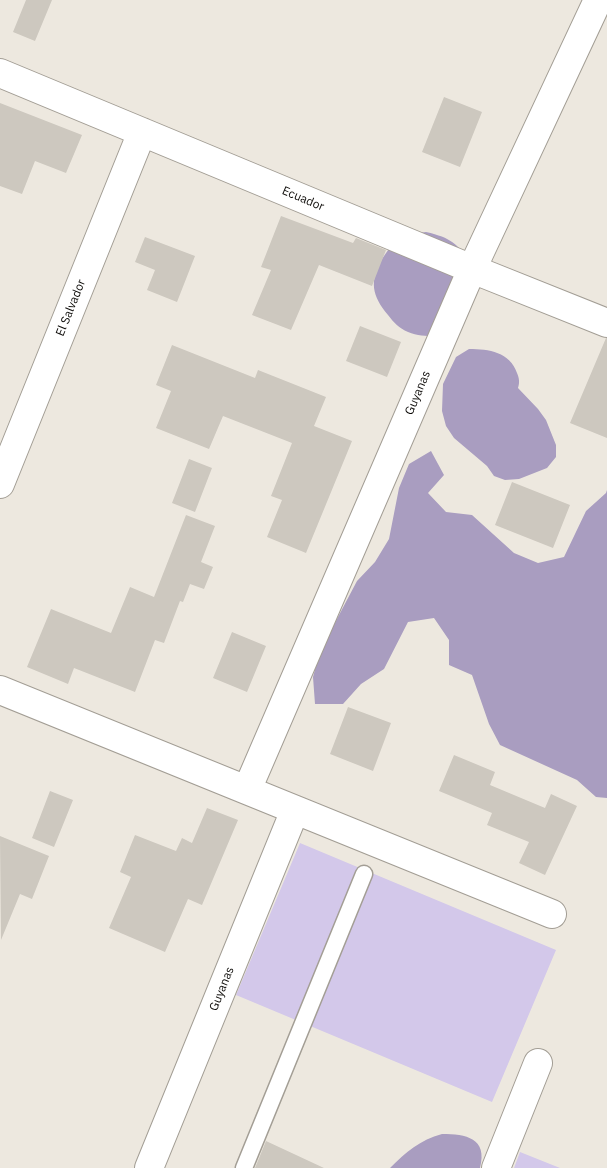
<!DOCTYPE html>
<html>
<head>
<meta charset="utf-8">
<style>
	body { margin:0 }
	canvas { display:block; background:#ede8df }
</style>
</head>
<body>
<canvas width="607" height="1168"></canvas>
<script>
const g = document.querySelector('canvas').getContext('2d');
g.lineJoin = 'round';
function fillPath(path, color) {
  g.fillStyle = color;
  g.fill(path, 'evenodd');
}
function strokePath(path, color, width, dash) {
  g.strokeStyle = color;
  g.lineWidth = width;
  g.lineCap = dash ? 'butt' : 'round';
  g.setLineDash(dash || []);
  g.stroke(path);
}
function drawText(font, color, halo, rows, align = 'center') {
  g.font = font + ' "IBM Plex Sans",sans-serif';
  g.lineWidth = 4;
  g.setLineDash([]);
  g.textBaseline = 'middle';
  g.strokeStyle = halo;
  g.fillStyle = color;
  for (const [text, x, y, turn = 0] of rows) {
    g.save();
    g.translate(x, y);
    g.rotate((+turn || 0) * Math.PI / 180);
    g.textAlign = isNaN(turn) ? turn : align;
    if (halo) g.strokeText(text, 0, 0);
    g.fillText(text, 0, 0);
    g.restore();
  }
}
fillPath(new Path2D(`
	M 300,843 L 556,950 L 492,1102 L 236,995 Z
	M 520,1152 L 560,1168 L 514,1168 Z`), '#d3c8ea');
fillPath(new Path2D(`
	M 426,232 C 452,238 455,243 473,263 L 435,336 C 426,336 417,336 408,332 C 399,328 394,323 388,315 C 372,296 369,281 382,259 C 386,253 391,245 397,241 C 405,234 416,233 426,232 Z
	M 469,349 C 489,349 510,352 517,373 C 519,378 520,382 518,388 L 538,409 L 546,420 L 556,445 L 556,457 L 547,468 L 519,479 L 505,480 L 494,476 L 487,466 L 454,438 L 446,426 L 442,411 L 443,384 L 456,357 Z
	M 431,451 L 444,475 L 428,493 L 446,512 L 472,515 L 514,553 L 538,563 L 564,557 L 586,511 L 606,493 L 607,490 L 607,798 L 596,797 L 577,780 L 500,745 L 489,724 L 472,675 L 449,665 L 449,640 L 434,618 L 408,622 L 384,669 L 361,684 L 343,704 L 315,704 L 313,677 L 320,651 L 357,581 L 375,562 L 389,539 L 399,488 L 409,464 Z
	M 442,1134 C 466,1134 488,1138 480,1168 L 390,1168 C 406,1152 420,1140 442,1134 Z`), '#a99dc0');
fillPath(new Path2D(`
	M 26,0 L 52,0 L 35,41 L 13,32 Z
	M 444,97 L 482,112 L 460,167 L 422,152 Z
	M 0,103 L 82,135 L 66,173 L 35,161 L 22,194 L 0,186 Z
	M 281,216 L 353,243 L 356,238 L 386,250 L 372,286 L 319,265 L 291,330 L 252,315 L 271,270 L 261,267 Z
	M 145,237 L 195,256 L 177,302 L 147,290 L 155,270 L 135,262 Z
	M 360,326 L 401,342 L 387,377 L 346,361 Z
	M 606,338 L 607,338 L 607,438 L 570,423 Z
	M 172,345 L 255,378 L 258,370 L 326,397 L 314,426 L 352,441 L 306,553 L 267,537 L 282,500 L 271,496 L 292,443 L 223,416 L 209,449 L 156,428 L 171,391 L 156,385 Z
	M 189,459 L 212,468 L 195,512 L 172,503 Z
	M 512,482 L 570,505 L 553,548 L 495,525 Z
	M 186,515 L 215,526 L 201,562 L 213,567 L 204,589 L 190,584 L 183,602 L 180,601 L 164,643 L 155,640 L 135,692 L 74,668 L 68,684 L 27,667 L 51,609 L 111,633 L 130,587 L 154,597 Z
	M 232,632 L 266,646 L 247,692 L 213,678 Z
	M 348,707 L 391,723 L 373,771 L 330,754 Z
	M 454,755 L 495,772 L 490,785 L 545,808 L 551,794 L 577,806 L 545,875 L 519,863 L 529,842 L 487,825 L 492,813 L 439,791 Z
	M 50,791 L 73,800 L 54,847 L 32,838 Z
	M 207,808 L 238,820 L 202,905 L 188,899 L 165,952 L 109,928 L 131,877 L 120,872 L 135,835 L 176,851 L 182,838 L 192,843 Z
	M 0,836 L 49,856 L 32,899 L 20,894 L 1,940 Z
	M 266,1141 L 324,1168 L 255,1168 Z`), '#cdc8bf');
const service = new Path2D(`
	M 244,1168 L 364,874`);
const minor = new Path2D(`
	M 0,73 L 472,269 L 607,323
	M 0,484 L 142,132
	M 0,690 L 552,914
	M 247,790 L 472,269 L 598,0
	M 149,1168 L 295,810
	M 496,1168 L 538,1063`);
strokePath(service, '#a39e95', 19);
strokePath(minor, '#a39e95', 30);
strokePath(service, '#fff', 16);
strokePath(minor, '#fff', 28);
drawText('12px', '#0d0b08', '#fff', [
	["Ecuador",303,199,23],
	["El Salvador",71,308,-68],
	["Guyanas",418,393,-67],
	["Guyanas",222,989,-68]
]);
</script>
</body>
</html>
